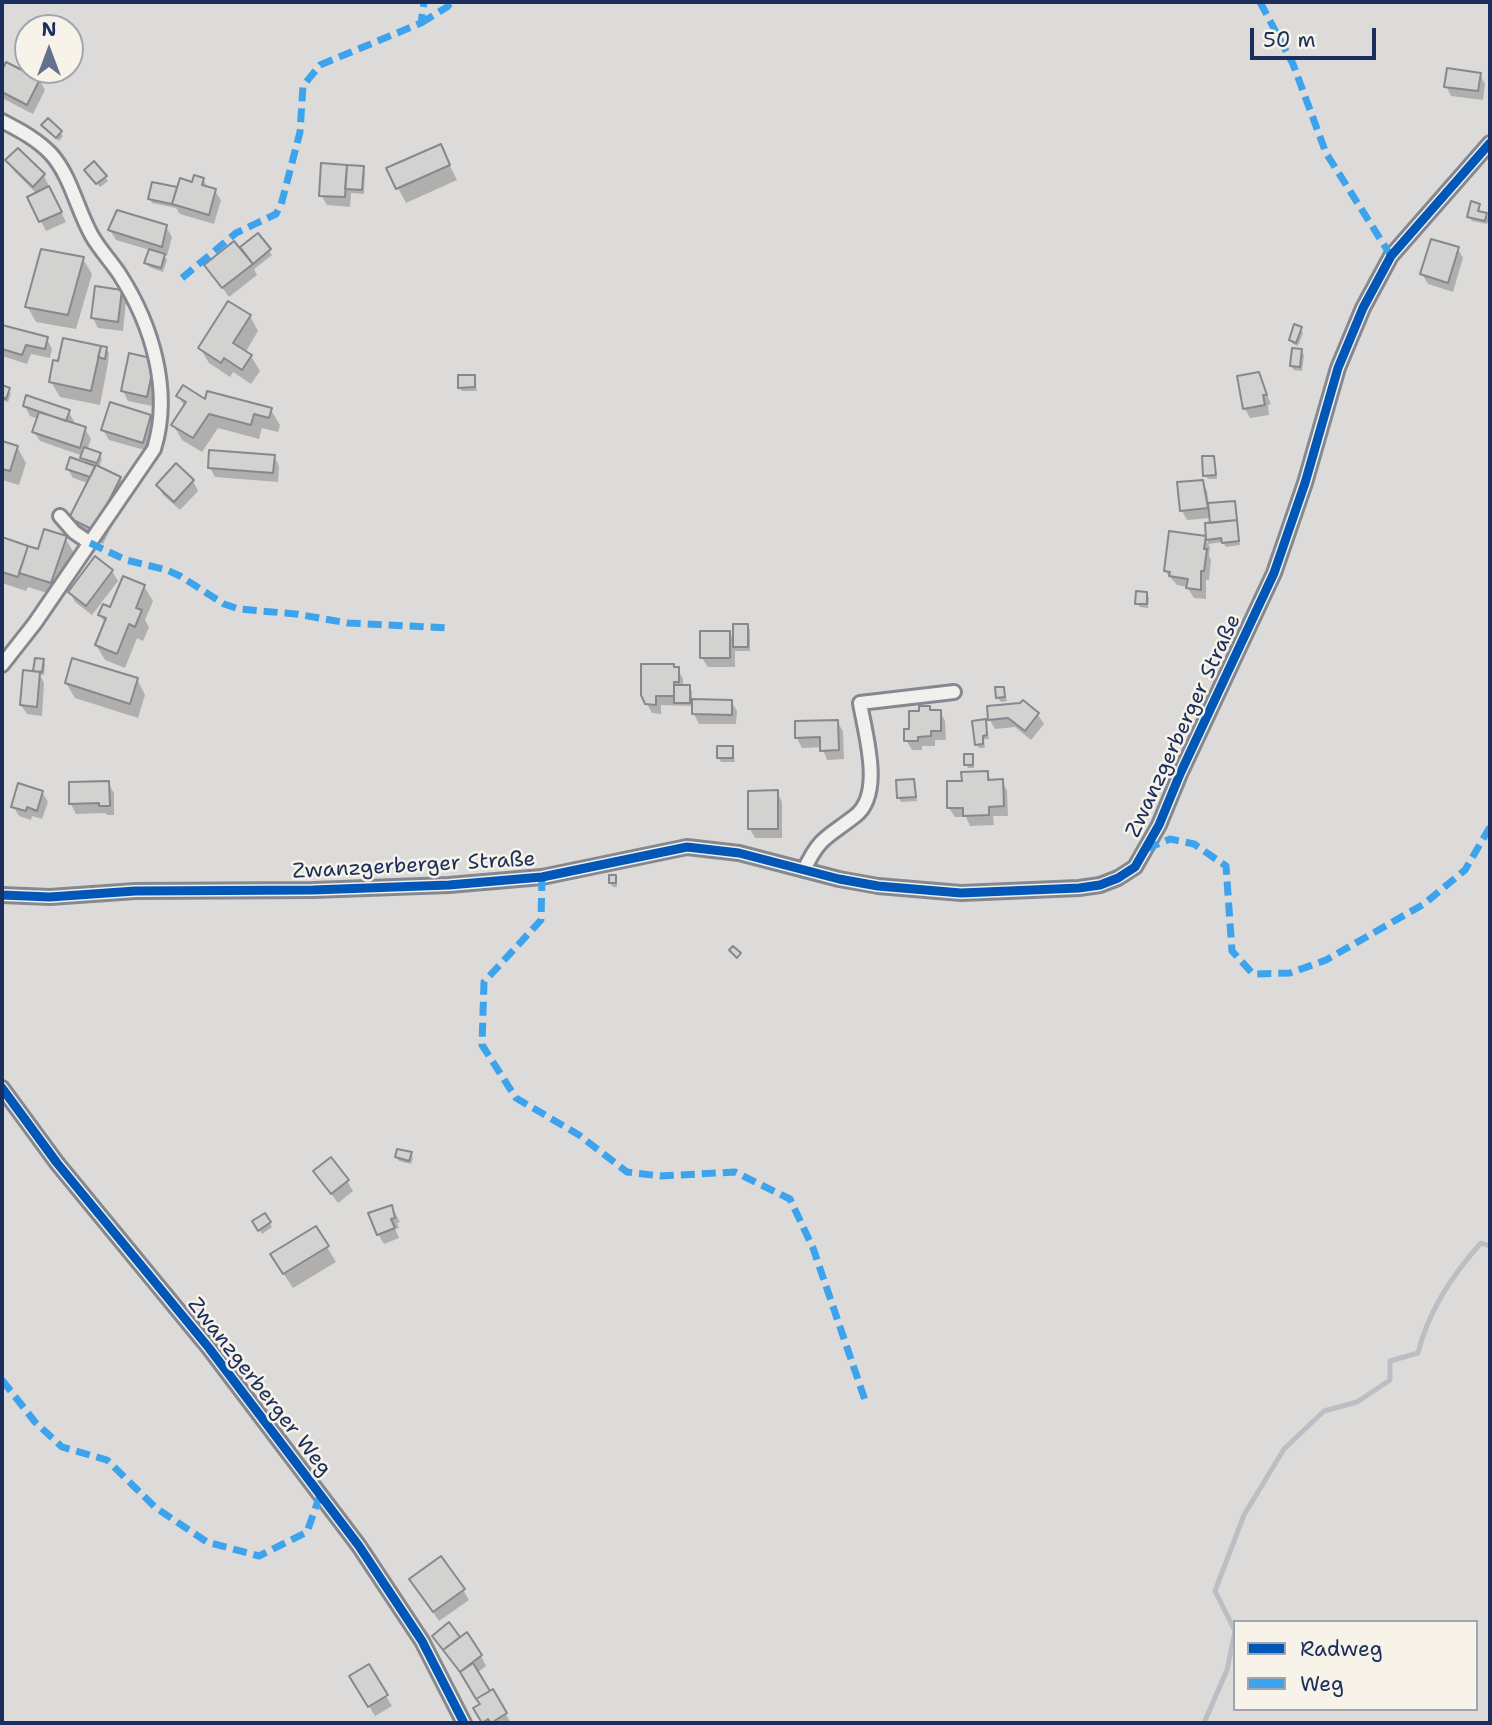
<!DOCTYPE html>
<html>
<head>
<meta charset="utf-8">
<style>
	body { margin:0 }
	#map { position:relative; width:1492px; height:1725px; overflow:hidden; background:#ebeae5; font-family:"Shantell Sans",sans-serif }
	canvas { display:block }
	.frame { position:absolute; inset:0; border:4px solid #1b2f5e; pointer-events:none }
	.legend { position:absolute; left:1233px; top:1620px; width:245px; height:91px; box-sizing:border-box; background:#f7f3e8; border:2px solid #9fa5b1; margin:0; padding:9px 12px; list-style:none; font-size:21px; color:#1b2f5e }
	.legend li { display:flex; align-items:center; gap:14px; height:35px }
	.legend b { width:35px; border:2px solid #9fa5b1 }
	.north { position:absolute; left:14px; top:14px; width:70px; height:70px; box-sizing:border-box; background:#f7f3e8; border:2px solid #9fa5b1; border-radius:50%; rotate:0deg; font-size:19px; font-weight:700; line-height:28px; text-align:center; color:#1b2f5e }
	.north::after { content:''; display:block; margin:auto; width:24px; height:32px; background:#64708d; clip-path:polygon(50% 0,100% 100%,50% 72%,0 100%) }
	.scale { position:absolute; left:1250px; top:28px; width:126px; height:32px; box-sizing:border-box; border:4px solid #1b2f5e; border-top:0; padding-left:9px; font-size:21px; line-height:24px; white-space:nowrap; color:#1b2f5e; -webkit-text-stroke:5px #f7f3e8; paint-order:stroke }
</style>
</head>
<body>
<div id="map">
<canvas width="1492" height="1725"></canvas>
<div class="frame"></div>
<ul class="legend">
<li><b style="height:9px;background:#0057b8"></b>Radweg</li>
<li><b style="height:9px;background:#3da3ed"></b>Weg</li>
</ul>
<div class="north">N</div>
<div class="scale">50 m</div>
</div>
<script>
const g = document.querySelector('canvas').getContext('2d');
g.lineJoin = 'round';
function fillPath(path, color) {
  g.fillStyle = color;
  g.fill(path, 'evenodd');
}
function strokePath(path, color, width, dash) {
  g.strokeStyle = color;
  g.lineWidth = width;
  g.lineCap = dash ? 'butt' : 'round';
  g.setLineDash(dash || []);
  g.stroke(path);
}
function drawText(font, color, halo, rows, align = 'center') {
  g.font = font + ' "Shantell Sans",sans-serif';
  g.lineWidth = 5;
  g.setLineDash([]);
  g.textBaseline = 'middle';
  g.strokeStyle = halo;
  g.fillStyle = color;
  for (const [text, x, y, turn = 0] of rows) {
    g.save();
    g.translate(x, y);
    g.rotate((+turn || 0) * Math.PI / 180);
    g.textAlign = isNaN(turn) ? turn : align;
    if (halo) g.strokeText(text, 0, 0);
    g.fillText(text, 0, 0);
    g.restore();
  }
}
fillPath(new Path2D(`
	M 2,2 L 1490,2 L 1490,1723 L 2,1723 ZM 28,28 L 70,28 L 70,70 L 28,70 ZM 1235,1622 L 1476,1622 L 1476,1709 L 1235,1709 Z`), '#dcdbd9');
fillPath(new Path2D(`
	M 28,63 L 28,70 L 46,70 L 40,81 L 45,90 L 33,114 L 2,98 L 2,74 L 7,64 L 30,76 L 25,67 Z
	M 1480,74 L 1485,84 L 1483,100 L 1451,96 L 1446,86 Z
	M 43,126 L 60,132 L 63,136 L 59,141 Z
	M 440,146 L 457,180 L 406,203 L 388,169 Z
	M 18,150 L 44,176 L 66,222 L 46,231 L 29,197 L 37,194 L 13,170 L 8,161 Z
	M 363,168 L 365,172 L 364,194 L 351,193 L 350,207 L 327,205 L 321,195 Z
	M 88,174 L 105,177 L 108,181 L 100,187 Z
	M 203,179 L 208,189 L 215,191 L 221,200 L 214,224 L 180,214 L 176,208 L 152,203 L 150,199 L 176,189 L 178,192 Z
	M 1478,205 L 1480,213 L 1486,215 L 1489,219 L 1487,224 L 1472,221 L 1469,216 Z
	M 166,227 L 172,237 L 167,256 L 164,255 L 167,260 L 163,272 L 149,267 L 146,263 L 150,250 L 116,240 L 110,230 Z
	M 258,236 L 272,255 L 254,269 L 257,275 L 229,297 L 206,265 L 244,255 L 245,254 L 242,248 Z
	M 1458,249 L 1463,258 L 1453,292 L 1428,284 L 1422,274 Z
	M 83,259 L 92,274 L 76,329 L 36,322 L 27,306 Z
	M 121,291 L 126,301 L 123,331 L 98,328 L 93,318 Z
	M 250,316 L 258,331 L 245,353 L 251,356 L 260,371 L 251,384 L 233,372 L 230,377 L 209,363 L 200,348 Z
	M 3,327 L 47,339 L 52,349 L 50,358 L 31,354 L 27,364 L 2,356 Z
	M 1300,328 L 1303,333 L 1298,346 L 1293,344 L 1291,340 Z
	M 106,349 L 109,353 L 108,363 L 100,405 L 60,397 L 51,382 Z
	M 1301,351 L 1304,355 L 1302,371 L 1294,370 L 1291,366 Z
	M 130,355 L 159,370 L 152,406 L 128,401 L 123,391 Z
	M 1258,374 L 1271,404 L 1268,405 L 1269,415 L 1250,418 L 1245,409 Z
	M 474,377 L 477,391 L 462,391 L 459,387 Z
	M 2,387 L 8,389 L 11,394 L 8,402 L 2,400 Z
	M 178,396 L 206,402 L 271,410 L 280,425 L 278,432 L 262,428 L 259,439 L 218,428 L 202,452 L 182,440 L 173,425 L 185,407 Z
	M 25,406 L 68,411 L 74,421 L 73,425 L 85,429 L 91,439 L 87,450 L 100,455 L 102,459 L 99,468 L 120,478 L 128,493 L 103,544 L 80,533 L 71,518 L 88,483 L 73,478 L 68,469 L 86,464 L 83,456 L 40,441 L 34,432 L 38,419 L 30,416 Z
	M 150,417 L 156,426 L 148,451 L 109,440 L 103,430 Z
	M 2,443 L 17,447 L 26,463 L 19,485 L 2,480 Z
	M 274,456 L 279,466 L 278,482 L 215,477 L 210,468 Z
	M 1213,457 L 1217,479 L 1208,479 L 1205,475 Z
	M 193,481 L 198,491 L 180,510 L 163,495 L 158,485 Z
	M 1202,482 L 1207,491 L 1209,505 L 1234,503 L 1236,507 L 1240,545 L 1226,547 L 1223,542 L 1208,544 L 1207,525 L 1212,524 L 1211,518 L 1187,520 L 1182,511 Z
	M 1204,537 L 1210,547 L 1209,556 L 1211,560 L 1209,580 L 1206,580 L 1206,599 L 1194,598 L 1187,587 L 1177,585 L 1165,571 Z
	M 65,538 L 74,553 L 60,597 L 28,587 L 26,591 L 2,583 L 2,539 L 39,551 Z
	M 95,559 L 112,571 L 118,581 L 92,615 L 75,602 L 70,592 Z
	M 144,586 L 153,601 L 145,620 L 149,627 L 143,641 L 137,638 L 125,668 L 105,660 L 96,645 L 105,623 L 100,615 Z
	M 1146,593 L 1149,598 L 1148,608 L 1140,607 L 1137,603 Z
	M 747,626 L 750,630 L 750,651 L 735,651 L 735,667 L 708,667 L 702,658 L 729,632 L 735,642 Z
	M 36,660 L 43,661 L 45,665 L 44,675 L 40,675 L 44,683 L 42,716 L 27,714 L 21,705 L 35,673 Z
	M 675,669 L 678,669 L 683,679 L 683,687 L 689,687 L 692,691 L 692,701 L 731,701 L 737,711 L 736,724 L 699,724 L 694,714 L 694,706 L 661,705 L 661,714 L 652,713 L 644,699 Z
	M 137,679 L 145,695 L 138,718 L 75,698 L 66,683 Z
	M 1003,688 L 1007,701 L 1001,702 L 998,698 Z
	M 1023,703 L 1038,715 L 1044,724 L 1031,740 L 1015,727 L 995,729 L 990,720 Z
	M 940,711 L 945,721 L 946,740 L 935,740 L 935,746 L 922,746 L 922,750 L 912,750 L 906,740 L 911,731 L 931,712 Z
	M 985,721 L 989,739 L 984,739 L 985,748 L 979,748 L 977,744 Z
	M 837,722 L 843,731 L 844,759 L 827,760 L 822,747 L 802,748 L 797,738 Z
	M 732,747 L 735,762 L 721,762 L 719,758 Z
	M 972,756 L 974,768 L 968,768 L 966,764 Z
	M 987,773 L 992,781 L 1002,781 L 1007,791 L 1008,816 L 993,816 L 994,825 L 970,826 L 966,817 L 955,817 L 949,808 L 964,783 Z
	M 913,781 L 917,801 L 901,802 L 899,798 Z
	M 108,783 L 114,793 L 114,815 L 107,815 L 105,813 L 76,814 L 71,804 Z
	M 42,792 L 48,802 L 42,819 L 32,816 L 31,820 L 19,816 L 13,806 Z
	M 777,792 L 782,802 L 782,838 L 755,838 L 750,829 Z
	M 615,877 L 617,881 L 617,887 L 613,887 L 610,883 Z
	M 411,1154 L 413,1158 L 411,1164 L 399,1161 L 396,1157 Z
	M 315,1172 L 347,1181 L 353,1191 L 338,1203 Z
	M 392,1207 L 400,1222 L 397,1223 L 399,1228 L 395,1229 L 399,1238 L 384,1244 L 378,1234 Z
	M 265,1216 L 272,1227 L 262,1234 L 255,1222 Z
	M 327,1247 L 336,1262 L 293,1288 L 281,1270 Z
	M 417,1589 L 463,1590 L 469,1600 L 439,1621 Z
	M 448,1625 L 460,1639 L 466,1634 L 481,1656 L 486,1666 L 477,1673 L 489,1693 L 492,1691 L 511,1723 L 484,1723 L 475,1709 L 482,1705 L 467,1681 L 436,1640 Z
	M 368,1667 L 392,1706 L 375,1716 L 352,1677 Z`), '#0003');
strokePath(new Path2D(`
	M 1204,1723 L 1227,1670 L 1235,1631 L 1215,1591 L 1244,1515 L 1284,1449 L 1324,1411 L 1357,1402 L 1390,1380 L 1390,1361 L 1418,1353 C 1428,1312 1453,1274 1481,1243 L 1490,1246`), '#bbbec3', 5);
const building = new Path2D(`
	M 28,59 L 28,70 L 42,70 L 38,76 L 23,67 Z
	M 6,62 L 40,79 L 27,105 L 2,92 L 2,70 Z
	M 1447,68 L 1481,73 L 1478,91 L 1444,87 Z
	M 48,118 L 62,131 L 56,138 L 41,125 Z
	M 441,144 L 450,165 L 396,189 L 386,168 Z
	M 18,148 L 45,174 L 33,187 L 5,160 Z
	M 94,161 L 107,176 L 96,184 L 84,170 Z
	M 321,163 L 347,165 L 345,197 L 319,196 Z
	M 347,165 L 364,166 L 362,190 L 345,189 Z
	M 194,175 L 204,178 L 202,185 L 216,189 L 209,215 L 172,204 L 180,178 L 192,182 Z
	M 152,182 L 177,187 L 172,204 L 148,199 Z
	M 49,186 L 62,212 L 39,222 L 27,197 Z
	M 1471,201 L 1480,204 L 1478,211 L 1487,213 L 1485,221 L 1467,217 Z
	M 117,210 L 167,225 L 162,247 L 108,230 Z
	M 258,233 L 271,249 L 253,264 L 240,247 Z
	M 1431,239 L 1459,247 L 1448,283 L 1420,274 Z
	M 234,241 L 253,264 L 222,288 L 204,265 Z
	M 41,249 L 84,257 L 68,315 L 25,307 Z
	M 149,249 L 165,254 L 161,268 L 144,263 Z
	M 95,286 L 122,290 L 118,322 L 91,318 Z
	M 228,301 L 251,315 L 233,343 L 252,355 L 242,370 L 224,358 L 221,363 L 198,348 Z
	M 1294,324 L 1302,327 L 1296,343 L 1289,340 Z
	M 2,325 L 48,337 L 45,349 L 26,345 L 22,355 L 2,349 Z
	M 63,338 L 101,346 L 91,391 L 49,382 L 53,360 L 58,361 Z
	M 101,346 L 107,347 L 105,359 L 98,357 Z
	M 1292,348 L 1302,349 L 1300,367 L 1290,366 Z
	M 129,353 L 155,359 L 147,397 L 121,391 Z
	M 1259,372 L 1267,395 L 1263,395 L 1265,405 L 1243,409 L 1237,376 Z
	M 458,375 L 475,375 L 475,387 L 458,388 Z
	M 2,385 L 10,388 L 6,399 L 2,397 Z
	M 183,385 L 205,399 L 207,391 L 272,408 L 269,418 L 254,414 L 251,425 L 209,414 L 193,438 L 171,425 L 186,402 L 176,396 Z
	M 26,395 L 70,410 L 66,421 L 23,406 Z
	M 110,402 L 151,415 L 143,443 L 101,430 Z
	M 39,412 L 86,427 L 80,448 L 32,432 Z
	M 2,441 L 18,446 L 10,471 L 2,469 Z
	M 84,447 L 101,453 L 97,463 L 80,458 Z
	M 209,450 L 275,455 L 273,473 L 208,468 Z
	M 1202,456 L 1214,456 L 1216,475 L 1203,476 Z
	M 70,457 L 95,466 L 90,477 L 66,469 Z
	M 176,463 L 194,480 L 174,502 L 156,485 Z
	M 96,465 L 121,477 L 94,530 L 69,518 Z
	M 1203,480 L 1208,508 L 1180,511 L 1177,482 Z
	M 1235,501 L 1237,520 L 1210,523 L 1208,503 Z
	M 1237,520 L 1239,541 L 1222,543 L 1221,538 L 1206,540 L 1205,523 Z
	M 44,529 L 67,536 L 51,583 L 19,573 L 28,546 L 38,549 Z
	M 1169,531 L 1206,536 L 1204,549 L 1207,549 L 1204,571 L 1201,571 L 1201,590 L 1186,588 L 1188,579 L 1169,576 L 1170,572 L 1164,571 Z
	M 2,537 L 28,546 L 18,577 L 2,572 Z
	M 95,556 L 113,570 L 86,606 L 68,592 Z
	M 123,576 L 145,585 L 136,608 L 142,610 L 135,627 L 129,624 L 117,654 L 95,645 L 106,618 L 98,615 L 103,604 L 110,607 Z
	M 1136,591 L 1147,592 L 1147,604 L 1135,604 Z
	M 733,624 L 748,624 L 748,647 L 733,647 Z
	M 700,631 L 730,631 L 730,658 L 700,658 Z
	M 35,658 L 44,659 L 42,672 L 33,671 Z
	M 72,658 L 138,678 L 130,704 L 65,683 Z
	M 641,664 L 674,664 L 674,667 L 679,667 L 679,682 L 674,682 L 674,696 L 656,696 L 656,705 L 645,704 L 641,695 Z
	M 23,670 L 40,672 L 37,707 L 20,705 Z
	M 674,685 L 690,685 L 690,703 L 674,703 Z
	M 995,687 L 1004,687 L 1005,697 L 996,698 Z
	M 692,699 L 732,700 L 732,715 L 692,714 Z
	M 1023,700 L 1039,713 L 1025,731 L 1008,718 L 988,720 L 987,706 L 1020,703 Z
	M 919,706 L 930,706 L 930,710 L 941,710 L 941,731 L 931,731 L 931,736 L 918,737 L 918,741 L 904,741 L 904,729 L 909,729 L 909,711 L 919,711 Z
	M 986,719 L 987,735 L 983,736 L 983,744 L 975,745 L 972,721 Z
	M 838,720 L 839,750 L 820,751 L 820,737 L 795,738 L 795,721 Z
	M 717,746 L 733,746 L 733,758 L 717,758 Z
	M 964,754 L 973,754 L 973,765 L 964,765 Z
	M 988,771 L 988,780 L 1003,779 L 1004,806 L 989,807 L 989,815 L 963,816 L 963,808 L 947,808 L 947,781 L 962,781 L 961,772 Z
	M 914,779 L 916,797 L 897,798 L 896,780 Z
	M 109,781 L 110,806 L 99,806 L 99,803 L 69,804 L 69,782 Z
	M 18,783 L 43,791 L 37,811 L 27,807 L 26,811 L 11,807 Z
	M 778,790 L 778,829 L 748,829 L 748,791 Z
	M 609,875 L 616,875 L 616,883 L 609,883 Z
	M 733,946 L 741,953 L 737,958 L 729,950 Z
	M 397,1149 L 412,1152 L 409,1161 L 395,1157 Z
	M 331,1157 L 349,1180 L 331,1194 L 313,1171 Z
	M 392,1205 L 395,1218 L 391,1219 L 395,1228 L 377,1235 L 368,1213 Z
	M 265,1213 L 271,1222 L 258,1231 L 252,1221 Z
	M 316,1226 L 329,1246 L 283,1274 L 270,1254 Z
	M 441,1556 L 465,1589 L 433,1612 L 409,1579 Z
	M 449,1622 L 460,1637 L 443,1650 L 432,1636 Z
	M 467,1632 L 482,1655 L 460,1672 L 443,1650 Z
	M 473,1663 L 490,1691 L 476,1699 L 460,1672 Z
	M 369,1664 L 388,1695 L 368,1707 L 349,1676 Z
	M 493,1689 L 507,1713 L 491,1723 L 488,1719 L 482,1723 L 473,1708 L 480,1704 L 476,1699 Z`);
fillPath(building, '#d2d2d0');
strokePath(building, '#85888f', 2);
const street = new Path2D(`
	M 2,121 C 19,130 37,139 51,154 C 71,176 77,210 92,236 C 100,250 111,261 120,275 C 152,325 172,391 154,449 L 35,623 L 2,665
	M 60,516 L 74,532 L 90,543
	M 804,870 C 820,836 827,838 855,816 C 884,794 865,734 860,703 L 954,692
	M 2,895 L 50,897 L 135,891 L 313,890 L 449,885 L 542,877 L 687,847 L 739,853 L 839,879 L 878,886 L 961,893 L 1079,888 L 1100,885 L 1118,878 L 1135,867 L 1159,825 L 1180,774 L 1274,573 L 1305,483 L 1338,368 L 1363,308 L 1391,256 L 1490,143
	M 2,1088 L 57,1163 L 209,1348 L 359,1546 L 422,1641 L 464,1723`);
strokePath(street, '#85888f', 18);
strokePath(street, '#f1f0ec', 12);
strokePath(new Path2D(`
	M 1260,2 L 1293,64 L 1326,153 L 1391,256
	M 421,23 L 447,7 L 451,2
	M 182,278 L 236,233 L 276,214 L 281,205 L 300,132 L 303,86 L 320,65 L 421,23 L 424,2
	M 90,543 L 126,560 L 167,570 L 180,576 L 224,604 L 239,609 L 296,614 L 348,623 L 451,628
	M 1146,849 L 1170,839 L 1194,844 L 1226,866 L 1232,951 L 1253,974 L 1290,973 L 1326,960 L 1424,904 L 1465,870 L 1490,827
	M 542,877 L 541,920 L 484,982 L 482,1045 L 516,1098 L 579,1135 L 627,1172 L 660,1176 L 735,1172 L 790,1199 L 813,1248 L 866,1403
	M 2,1380 L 35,1422 L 62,1447 L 107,1460 L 156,1508 L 207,1542 L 259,1556 L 307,1532 L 320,1495`), '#3da3ed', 7, [14, 7]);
strokePath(new Path2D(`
	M 2,895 L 50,897 L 135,891 L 313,890 L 449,885 L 542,877 L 687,847 L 739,853 L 839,879 L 878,886 L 961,893 L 1079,888 L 1100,885 L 1118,878 L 1135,867 L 1159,825 L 1180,774 L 1274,573 L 1305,483 L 1338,368 L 1363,308 L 1391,256 L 1490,143
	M 2,1088 L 57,1163 L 209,1348 L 359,1546 L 422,1641 L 464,1723`), '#0057b8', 9);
drawText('21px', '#1b2f5e', '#f7f3e8', [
	["Zwanzgerberger Straße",1184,726,-65],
	["Zwanzgerberger Straße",414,866,-3],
	["Zwanzgerberger Weg",259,1387,52]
]);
</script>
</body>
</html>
